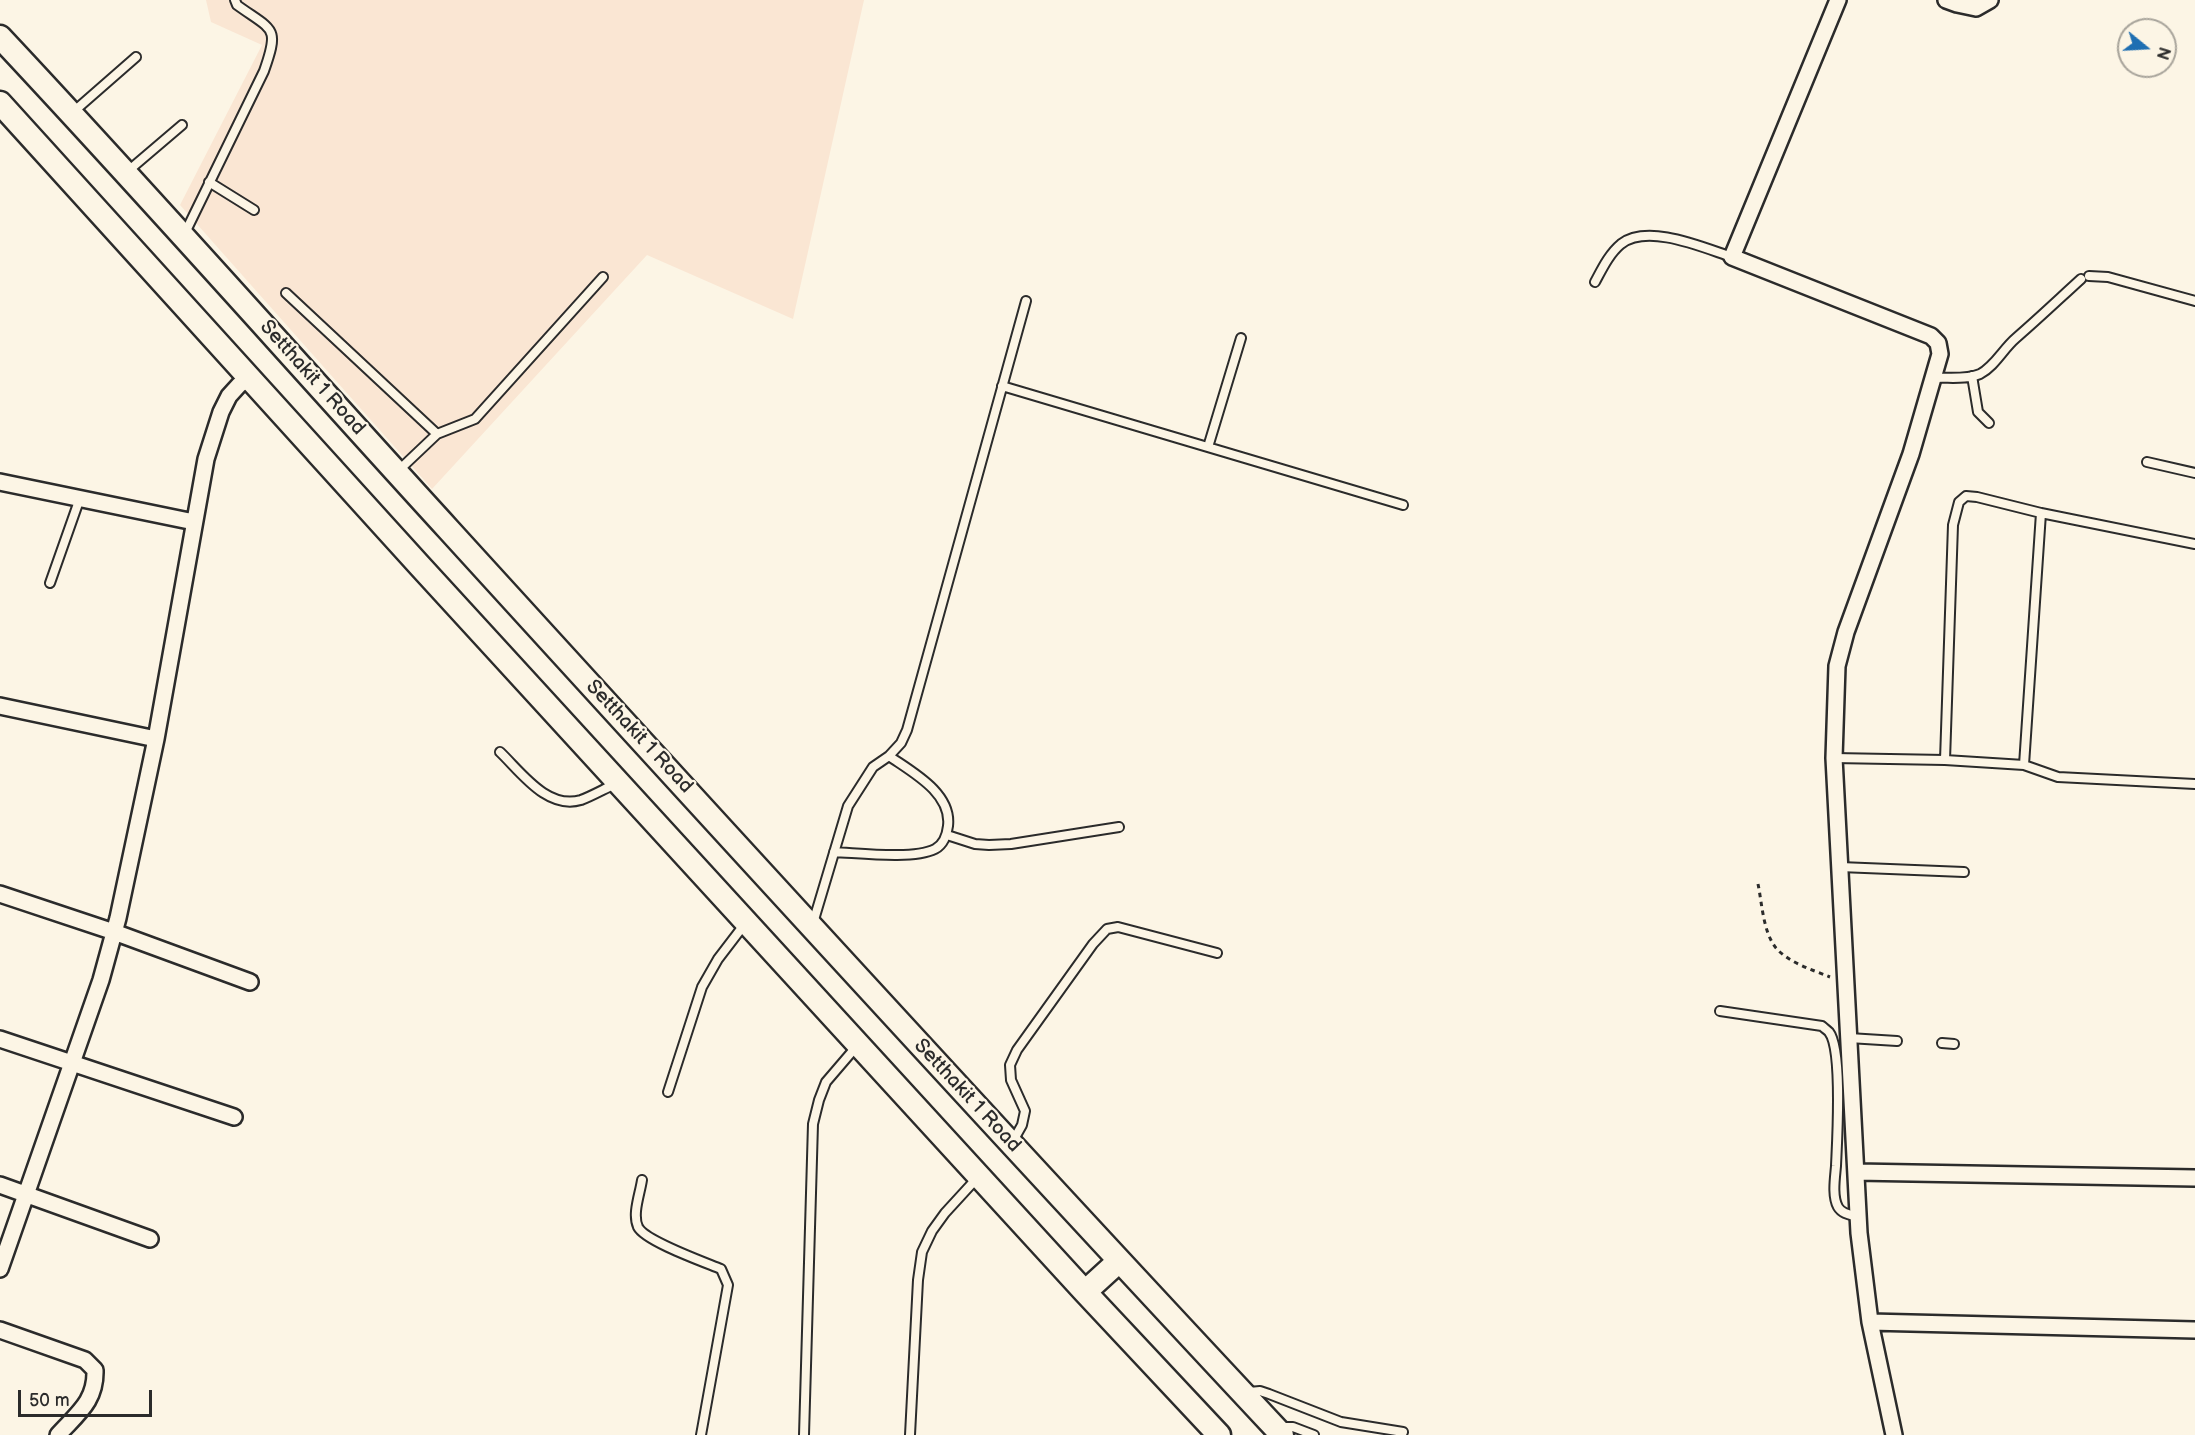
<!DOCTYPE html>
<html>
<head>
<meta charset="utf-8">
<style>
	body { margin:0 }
	#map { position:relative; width:2195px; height:1435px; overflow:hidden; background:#fcf5e5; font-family:"Balsamiq Sans",sans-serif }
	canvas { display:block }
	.north { position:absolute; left:2117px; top:18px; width:60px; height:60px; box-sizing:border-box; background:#fcf5e5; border:2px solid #a8a49b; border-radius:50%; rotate:108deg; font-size:16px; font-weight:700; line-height:24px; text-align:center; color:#2b2b2b }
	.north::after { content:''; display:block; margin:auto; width:21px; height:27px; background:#1f6fb2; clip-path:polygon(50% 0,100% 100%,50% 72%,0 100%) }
	.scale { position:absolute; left:18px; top:1390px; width:134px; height:27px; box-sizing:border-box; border:3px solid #2b2b2b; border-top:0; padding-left:8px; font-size:18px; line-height:21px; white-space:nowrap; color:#2b2b2b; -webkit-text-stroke:4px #fcf5e5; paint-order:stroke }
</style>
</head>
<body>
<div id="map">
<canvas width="2195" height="1435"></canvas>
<div class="north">N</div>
<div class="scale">50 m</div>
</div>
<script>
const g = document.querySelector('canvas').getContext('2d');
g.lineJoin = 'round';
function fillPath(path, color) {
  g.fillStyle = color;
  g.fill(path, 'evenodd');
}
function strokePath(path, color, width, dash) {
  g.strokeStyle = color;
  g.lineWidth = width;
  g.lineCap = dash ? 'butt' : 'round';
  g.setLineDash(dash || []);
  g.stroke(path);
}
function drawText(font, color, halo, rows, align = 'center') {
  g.font = font + ' "Balsamiq Sans",sans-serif';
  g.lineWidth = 4.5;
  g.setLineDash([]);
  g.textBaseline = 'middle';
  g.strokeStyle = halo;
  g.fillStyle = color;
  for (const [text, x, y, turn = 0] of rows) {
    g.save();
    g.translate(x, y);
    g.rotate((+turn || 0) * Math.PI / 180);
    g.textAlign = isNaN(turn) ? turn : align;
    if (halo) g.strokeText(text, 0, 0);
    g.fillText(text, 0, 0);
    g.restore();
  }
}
fillPath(new Path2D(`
	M 206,0 L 864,0 L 793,319 L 647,255 L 432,489 L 180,205 L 262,45 L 211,22 Z`), '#fae6d3');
const service = new Path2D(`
	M 72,113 L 136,57
	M 128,171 L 182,125
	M 209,182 L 254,210
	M 184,235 L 264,71 C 280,26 273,31 237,5 L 235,0
	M 2089,276 L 2108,277 L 2195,301
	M 1595,282 C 1602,269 1609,254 1621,244 C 1648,223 1704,248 1732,257
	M 286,293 L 437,434
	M 1972,376 L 1978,412 L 1989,423
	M 1934,378 C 1948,377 1966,380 1980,374 C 1995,366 2003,349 2016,338 C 2038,319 2059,299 2081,279
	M 1002,386 L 1403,505
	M 1208,447 L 1241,338
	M 2147,462 L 2195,473
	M 398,471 L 437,434 L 475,419 L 603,277
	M 50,583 L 80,498
	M 500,752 C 521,772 547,810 581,800 C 592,796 604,789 615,784
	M 1834,758 L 1945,760 L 2024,765 L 2041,513 L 2195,544
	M 1945,760 L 1953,525 L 1959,502 L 1966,496 L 1977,497 L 2041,513
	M 2024,765 L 2058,777 L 2195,784
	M 947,835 L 975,844 L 989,845 L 1011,844 L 1119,827
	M 834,852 C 859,853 913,860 935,849 C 943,845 947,835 948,826 C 952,793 912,772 889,756
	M 1840,867 L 1964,872
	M 813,923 L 848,806 L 873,767 L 889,756 L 901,743 L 907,730 L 1026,301
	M 1720,1011 L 1822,1026 C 1824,1028 1827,1030 1829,1032 C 1843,1050 1837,1141 1836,1166 C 1835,1178 1832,1196 1838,1207 C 1842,1214 1851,1215 1858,1217
	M 1849,1038 L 1897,1041
	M 1942,1043 L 1954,1044
	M 668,1092 L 702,987 L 718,959 L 744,925
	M 1013,1141 L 1022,1125 L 1025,1111 L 1011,1080 L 1010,1065 L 1017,1050 L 1093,944 L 1107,929 L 1118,927 L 1217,953
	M 642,1180 C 640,1194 632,1214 638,1227 C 645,1241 704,1262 721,1269 L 728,1285 L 701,1435
	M 1249,1392 L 1260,1391 L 1269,1394 L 1341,1422 L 1403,1432
	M 1281,1427 L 1293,1427 L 1314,1435
	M 804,1435 L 813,1124 L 819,1100 L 826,1082 L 856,1047
	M 910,1435 L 918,1280 L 922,1252 L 932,1231 L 945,1213 L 978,1177`);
const minor = new Path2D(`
	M 1838,0 L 1732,257 L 1931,336 L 1938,343 L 1940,354 L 1911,454 L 1846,632 L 1837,666 L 1834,758 L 1859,1233 L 1870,1322 L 1894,1435
	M 1946,0 L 1957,4 L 1976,8 L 1990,0
	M 0,482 L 194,522
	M 0,706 L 156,739
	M 0,894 L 114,932 L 250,982
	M 0,1039 L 234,1117
	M 1856,1172 L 2195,1178
	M 0,1185 L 150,1239
	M 0,1269 L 101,980 L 118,918 L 156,739 L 206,459 L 221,412 L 229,396 L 239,385 L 250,377
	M 1870,1322 L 2195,1330
	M 0,1330 L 85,1360 L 95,1370 C 96,1401 78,1413 58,1435`);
const secondary = new Path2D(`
	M 0,37 C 152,199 299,366 449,530 C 725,833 1002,1136 1282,1435
	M 0,103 L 420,566 L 1085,1292 L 1219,1435
	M 1085,1292 L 1119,1261`);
strokePath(service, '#2b2b2b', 12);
strokePath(minor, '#2b2b2b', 20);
strokePath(secondary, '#2b2b2b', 27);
strokePath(new Path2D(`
	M 1758,884 C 1762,903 1763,932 1776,948 C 1789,963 1813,970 1830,977`), '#2b2b2b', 3, [4.5, 4.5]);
strokePath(service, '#fcf5e5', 8);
strokePath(minor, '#fcf5e5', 15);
strokePath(secondary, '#fcf5e5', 22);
drawText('20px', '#2b2b2b', '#fcf5e5', [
	["Setthakit 1 Road",312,378,48],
	["Setthakit 1 Road",639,737,47],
	["Setthakit 1 Road",967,1096,47]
]);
</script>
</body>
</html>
